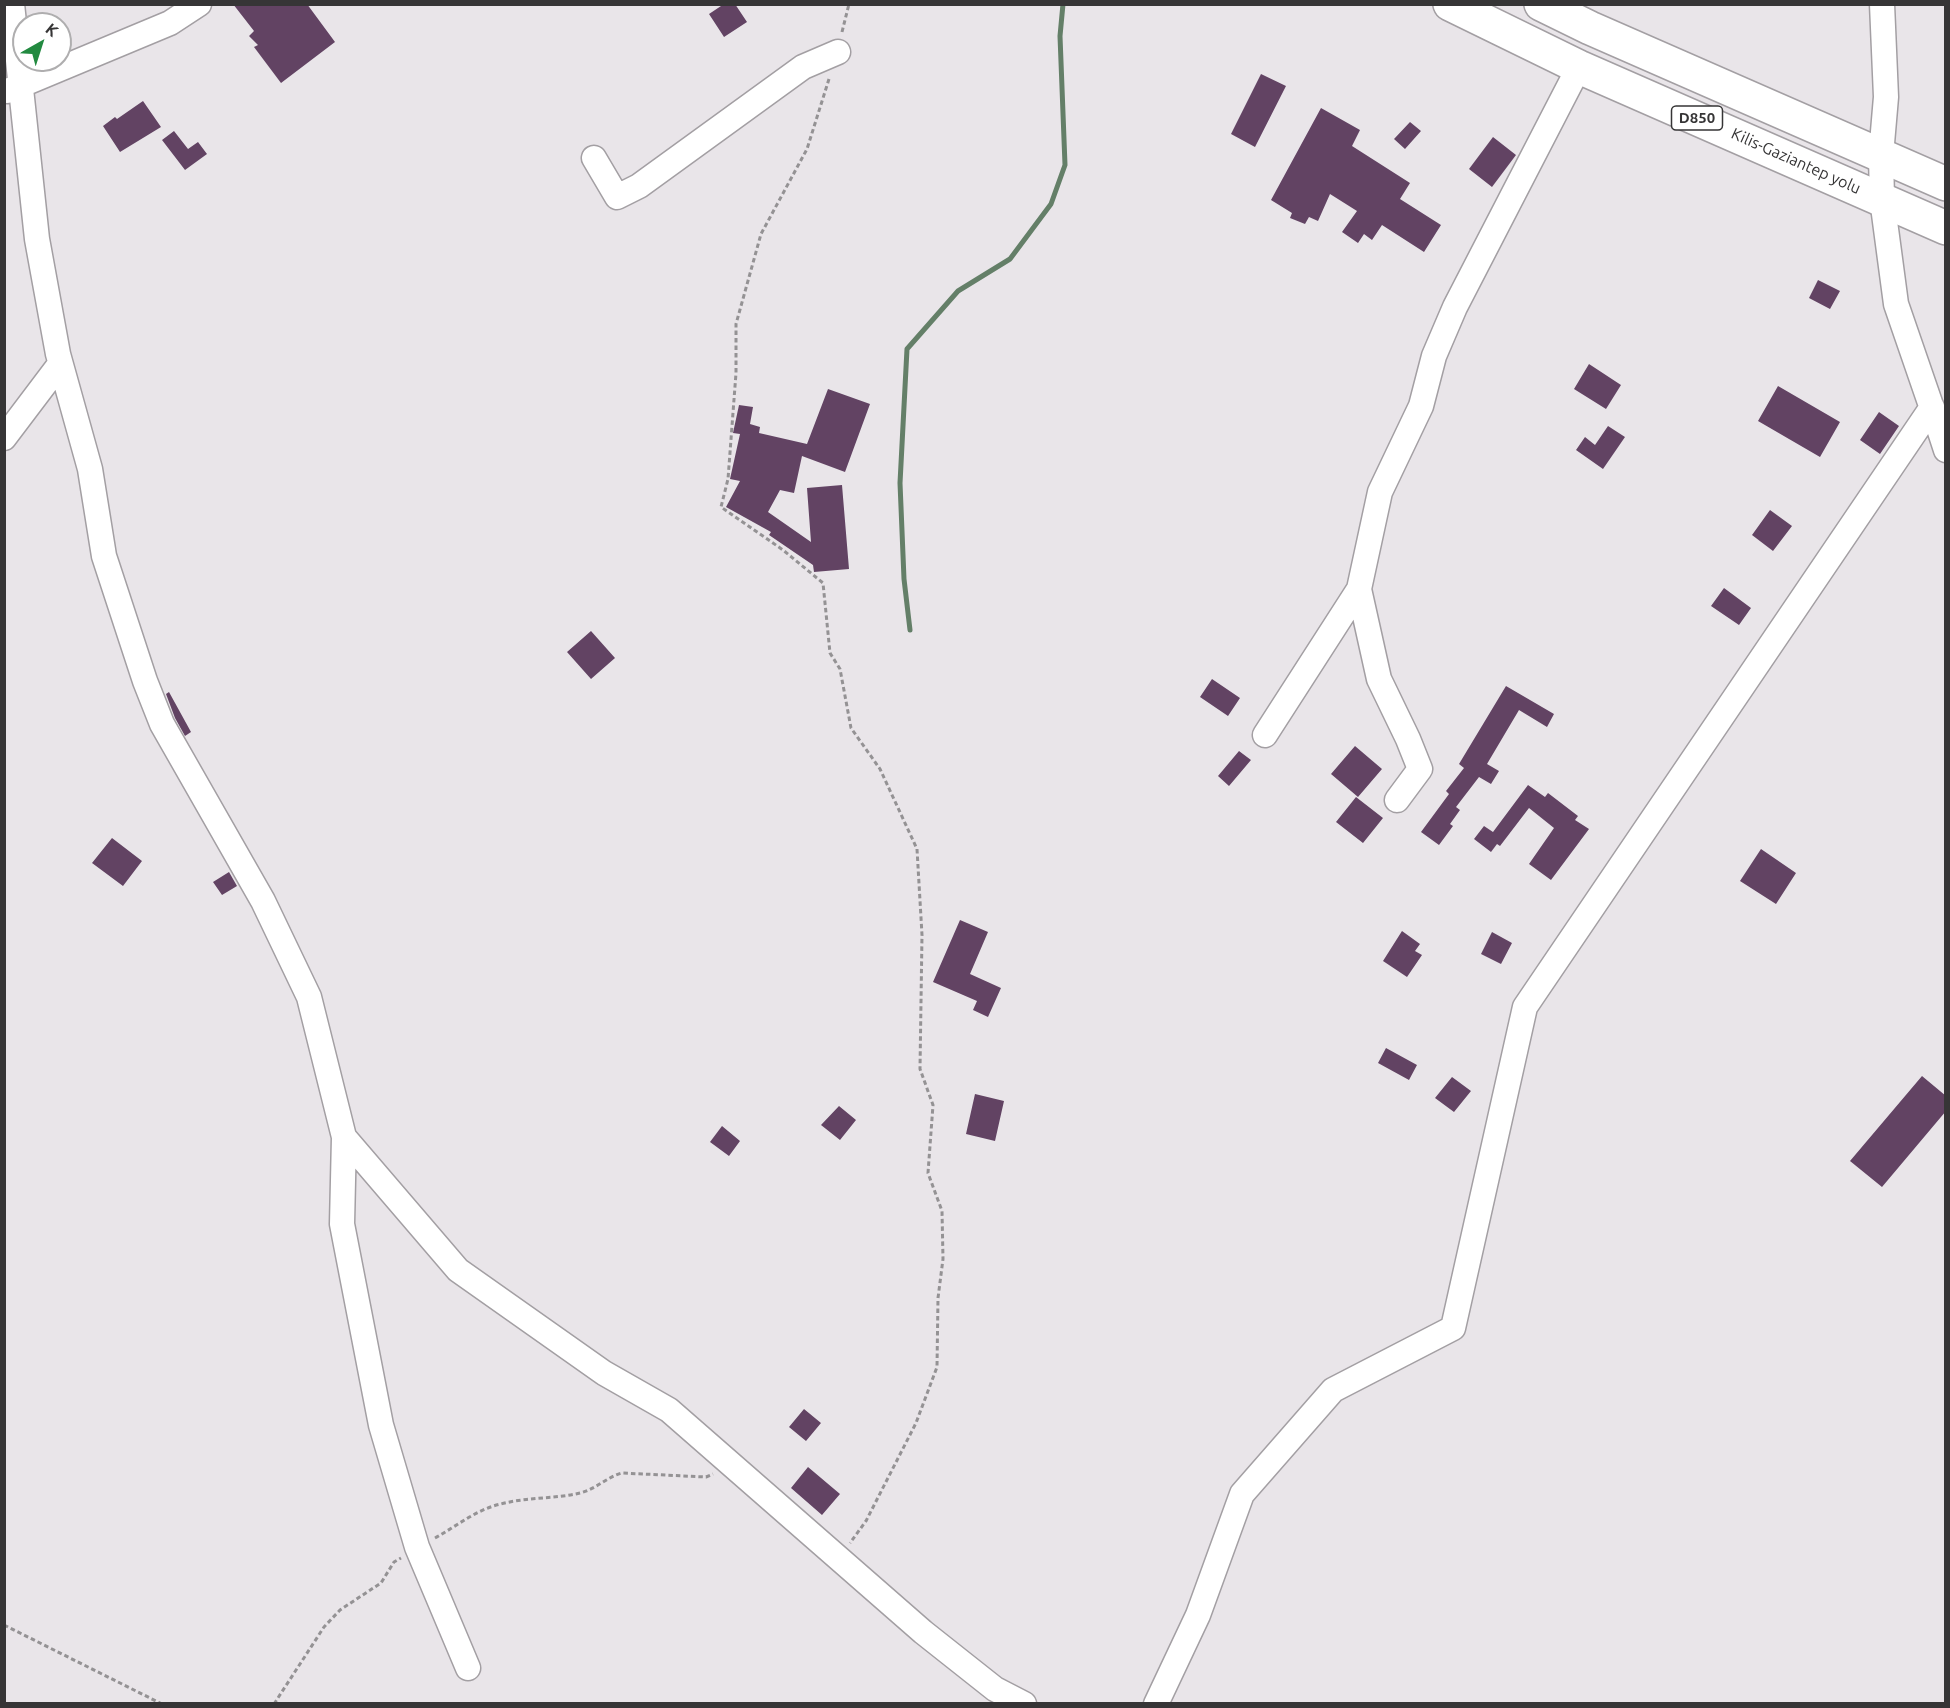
<!DOCTYPE html>
<html>
<head>
<meta charset="utf-8">
<style>
	body { margin:0 }
	#map { position:relative; width:1950px; height:1708px; overflow:hidden; background:#e9e5e9; font-family:Ubuntu,sans-serif }
	canvas { display:block }
	.frame { position:absolute; inset:0; border:6px solid #363536; pointer-events:none }
	.north { position:absolute; left:12px; top:12px; width:60px; height:60px; box-sizing:border-box; background:#fff; border:2px solid #afaeaf; border-radius:50%; rotate:39deg; font-size:16px; font-weight:700; line-height:24px; text-align:center; color:#363536 }
	.north::after { content:''; display:block; margin:auto; width:21px; height:27px; background:#228a40; clip-path:polygon(50% 0,100% 100%,50% 72%,0 100%) }
</style>
</head>
<body>
<div id="map">
<canvas width="1950" height="1708"></canvas>
<div class="frame"></div>
<div class="north">K</div>
</div>
<script>
const g = document.querySelector('canvas').getContext('2d');
g.lineJoin = 'round';
function strokePath(path, color, width, dash) {
  g.strokeStyle = color;
  g.lineWidth = width;
  g.lineCap = dash ? 'butt' : 'round';
  g.setLineDash(dash || []);
  g.stroke(path);
}
function fillPath(path, color) {
  g.fillStyle = color;
  g.fill(path, 'evenodd');
}
function drawText(font, color, halo, rows, align = 'center') {
  g.font = font + ' Ubuntu,sans-serif';
  g.lineWidth = 6;
  g.setLineDash([]);
  g.textBaseline = 'middle';
  g.strokeStyle = halo;
  g.fillStyle = color;
  for (const [text, x, y, turn = 0] of rows) {
    g.save();
    g.translate(x, y);
    g.rotate((+turn || 0) * Math.PI / 180);
    g.textAlign = isNaN(turn) ? turn : align;
    if (halo) g.strokeText(text, 0, 0);
    g.fillText(text, 0, 0);
    g.restore();
  }
}
strokePath(new Path2D(`
	M 910,630 L 904,579 L 900,483 L 907,349 L 958,291 L 1010,259 L 1051,204 L 1065,165 L 1060,36 L 1063,4`), '#647f68', 5);
fillPath(new Path2D(`
	M 233,4 L 307,4 L 335,42 L 281,83 L 254,47 L 258,45 L 249,36 L 254,31 Z
	M 724,4 L 735,4 L 747,22 L 724,37 L 709,14 Z
	M 1261,74 L 1286,86 L 1255,147 L 1231,134 Z
	M 143,101 L 161,127 L 120,152 L 103,126 L 115,117 L 117,119 Z
	M 1321,108 L 1360,130 L 1352,146 L 1410,183 L 1400,199 L 1441,225 L 1424,252 L 1382,225 L 1372,240 L 1364,234 L 1358,243 L 1342,232 L 1357,211 L 1330,194 L 1318,221 L 1309,217 L 1305,224 L 1290,218 L 1292,213 L 1271,200 Z
	M 1410,122 L 1421,131 L 1405,149 L 1394,139 Z
	M 174,131 L 188,149 L 198,142 L 207,154 L 185,170 L 162,140 Z
	M 1493,137 L 1516,155 L 1492,187 L 1469,169 Z
	M 1818,280 L 1840,291 L 1830,309 L 1809,298 Z
	M 1589,364 L 1621,385 L 1606,409 L 1574,389 Z
	M 1778,386 L 1840,422 L 1820,457 L 1758,421 Z
	M 828,389 L 870,404 L 845,472 L 802,456 L 794,493 L 780,490 L 768,512 L 811,542 L 807,488 L 842,485 L 849,569 L 814,572 L 813,565 L 769,535 L 771,532 L 726,507 L 740,481 L 730,479 L 740,434 L 733,433 L 739,405 L 753,407 L 750,424 L 760,427 L 759,433 L 807,444 Z
	M 1879,412 L 1899,426 L 1880,454 L 1860,440 Z
	M 1608,426 L 1625,437 L 1603,469 L 1576,450 L 1585,437 L 1595,445 Z
	M 1770,510 L 1792,526 L 1773,551 L 1752,535 Z
	M 1724,588 L 1751,608 L 1739,625 L 1711,606 Z
	M 591,631 L 615,658 L 591,679 L 567,652 Z
	M 1212,679 L 1240,698 L 1228,716 L 1200,697 Z
	M 1506,686 L 1554,714 L 1547,727 L 1519,710 L 1487,764 L 1499,771 L 1491,784 L 1479,777 L 1456,807 L 1460,810 L 1450,824 L 1453,826 L 1439,845 L 1421,832 L 1449,794 L 1446,791 L 1464,768 L 1459,764 Z
	M 169,692 L 191,732 L 185,736 L 175,718 L 166,694 Z
	M 1355,746 L 1382,769 L 1358,797 L 1331,774 Z
	M 1239,751 L 1251,760 L 1229,786 L 1218,776 Z
	M 1528,785 L 1545,797 L 1548,793 L 1578,816 L 1575,820 L 1589,829 L 1551,880 L 1529,864 L 1554,828 L 1529,808 L 1500,846 L 1497,844 L 1491,852 L 1474,839 L 1484,826 L 1493,832 Z
	M 1356,797 L 1383,818 L 1363,843 L 1336,822 Z
	M 112,838 L 142,861 L 123,886 L 92,863 Z
	M 1761,849 L 1796,873 L 1776,904 L 1740,881 Z
	M 229,872 L 237,886 L 222,895 L 213,882 Z
	M 960,920 L 988,932 L 970,974 L 1001,988 L 988,1017 L 973,1010 L 977,1001 L 933,982 Z
	M 1402,931 L 1420,944 L 1415,951 L 1422,955 L 1407,977 L 1383,961 Z
	M 1492,932 L 1512,943 L 1501,964 L 1481,954 Z
	M 1386,1048 L 1417,1065 L 1409,1080 L 1378,1063 Z
	M 1922,1076 L 1946,1096 L 1946,1111 L 1882,1187 L 1850,1161 Z
	M 1452,1077 L 1471,1091 L 1454,1112 L 1435,1098 Z
	M 975,1094 L 1004,1101 L 995,1141 L 966,1134 Z
	M 839,1106 L 856,1120 L 840,1140 L 821,1125 Z
	M 722,1126 L 740,1141 L 729,1156 L 710,1142 Z
	M 804,1409 L 821,1423 L 806,1441 L 789,1427 Z
	M 808,1467 L 840,1494 L 822,1515 L 791,1488 Z`), '#624363');
const minor = new Path2D(`
	M 12,4 L 37,239 L 58,354 L 90,469 L 104,556 L 145,681 L 162,724 L 263,901 L 309,997 L 344,1137 L 458,1270 L 604,1373 L 669,1410 L 923,1632 L 995,1689 L 1024,1704
	M 1882,4 L 1886,97 L 1881,155 L 1882,199 L 1896,304 L 1937,423
	M 7,91 L 170,23 L 199,4
	M 594,158 L 617,197 L 639,186 L 803,67 L 838,52
	M 4,438 L 60,364
	M 1359,589 L 1379,679 L 1408,739 L 1420,769 L 1397,800
	M 1265,735 L 1359,589 L 1380,492 L 1421,406 L 1434,356 L 1455,307 L 1579,67
	M 344,1137 L 342,1224 L 381,1425 L 417,1547 L 468,1668
	M 1156,1704 L 1198,1615 L 1242,1494 L 1333,1390 L 1453,1328 L 1525,1007 L 1932,407 L 1946,450`);
const highway = new Path2D(`
	M 1450,4 L 1579,67 L 1946,228
	M 1541,4 L 1590,28 L 1946,184`);
strokePath(minor, '#a39fa3', 27);
strokePath(highway, '#a39fa3', 36);
strokePath(new Path2D(`
	M 842,32 L 849,4
	M 829,79 L 807,149 L 761,234 L 736,324 L 736,373 L 728,479 L 721,507 L 783,550 L 823,583 L 830,653 L 840,669 L 851,728 L 880,769 L 917,849 L 922,935 L 920,1069 L 933,1105 L 928,1173 L 942,1211 L 943,1259 L 938,1298 L 937,1367 L 916,1423 L 866,1521 L 850,1543
	M 435,1538 C 457,1526 477,1509 501,1504 C 527,1497 555,1499 580,1493 C 596,1489 607,1477 622,1473 L 706,1477 L 713,1474
	M 4,1625 L 162,1704
	M 274,1704 L 324,1627 L 340,1610 L 381,1583 L 394,1562 L 401,1558`), '#949294', 3, [4.5, 3]);
strokePath(minor, '#fff', 24);
strokePath(highway, '#fff', 33);
for (const [x, y, w] of [
	[1697,118,51]
]) {
  const box = new Path2D();
  box.roundRect(x - w / 2, y - 12, w, 24, 4.5);
  g.fillStyle = '#fff';
  g.fill(box);
  strokePath(box, '#363536', 1.5);
}
drawText('bold 15px', '#363536', null, [
	["D850",1697,118]
]);
drawText('16px', '#363536', '#fff', [
	["Kilis-Gaziantep yolu",1796,161,24]
]);
</script>
</body>
</html>
